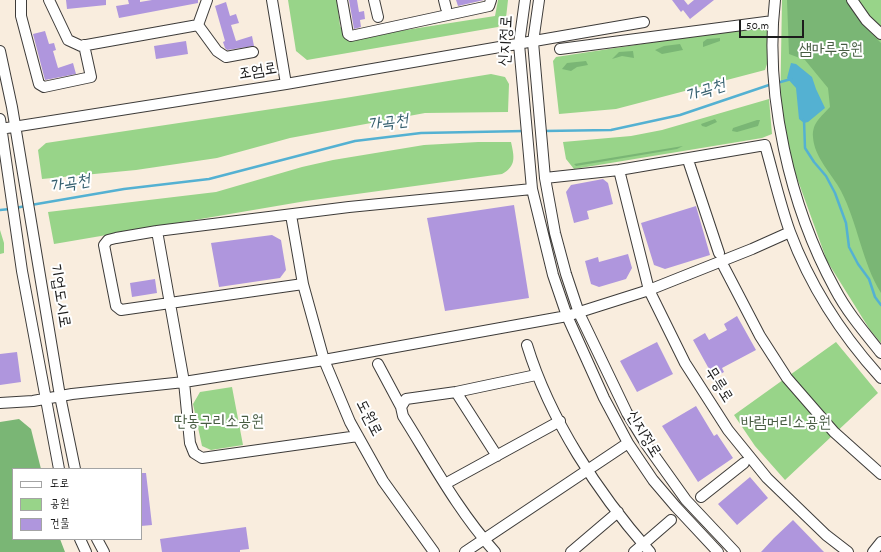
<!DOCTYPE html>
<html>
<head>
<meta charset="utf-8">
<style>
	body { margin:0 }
	#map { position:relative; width:881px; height:552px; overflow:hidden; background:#f9edde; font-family:Dekko,"Poor Story",sans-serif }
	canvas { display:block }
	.legend { position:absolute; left:12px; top:468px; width:130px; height:72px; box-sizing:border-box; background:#fff; border:1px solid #a4a4a4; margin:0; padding:5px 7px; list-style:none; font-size:12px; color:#1c1c1c }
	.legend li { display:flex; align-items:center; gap:8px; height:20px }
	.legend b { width:20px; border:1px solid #a4a4a4 }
	.scale { position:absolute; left:739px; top:20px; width:65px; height:18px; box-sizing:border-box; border:2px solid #1c1c1c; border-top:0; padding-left:5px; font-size:12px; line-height:14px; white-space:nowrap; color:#1c1c1c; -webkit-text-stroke:3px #fff; paint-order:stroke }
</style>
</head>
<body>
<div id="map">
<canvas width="881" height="552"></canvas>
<ul class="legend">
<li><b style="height:5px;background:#fff"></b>도로</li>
<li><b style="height:11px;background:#98d489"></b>공원</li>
<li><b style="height:11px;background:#af96dd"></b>건물</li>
</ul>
<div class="scale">50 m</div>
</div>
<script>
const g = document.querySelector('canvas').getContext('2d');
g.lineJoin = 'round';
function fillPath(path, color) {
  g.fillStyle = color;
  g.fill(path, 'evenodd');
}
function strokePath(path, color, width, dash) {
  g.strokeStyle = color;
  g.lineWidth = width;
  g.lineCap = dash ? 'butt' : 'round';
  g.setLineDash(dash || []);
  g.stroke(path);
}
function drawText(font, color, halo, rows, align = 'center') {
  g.font = font + ' Dekko,"Poor Story",sans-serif';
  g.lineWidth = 4;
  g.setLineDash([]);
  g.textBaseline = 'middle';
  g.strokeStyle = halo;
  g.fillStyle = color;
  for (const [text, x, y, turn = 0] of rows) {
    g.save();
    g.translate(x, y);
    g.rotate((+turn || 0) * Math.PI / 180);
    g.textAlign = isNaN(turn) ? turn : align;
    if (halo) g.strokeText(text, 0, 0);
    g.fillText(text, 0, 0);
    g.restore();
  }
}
fillPath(new Path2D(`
	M 288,0 L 337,0 L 340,26 L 348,39 L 495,16 L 498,0 L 508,0 L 506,18 L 498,27 L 307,60 L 296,51 Z
	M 782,0 L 881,0 L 881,343 L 870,330 L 827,261 L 792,164 L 780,115 Z
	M 767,25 L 768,61 L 765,70 L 616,109 L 559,114 L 553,61 L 556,57 Z
	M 491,74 L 505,77 L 509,84 L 508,112 L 425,113 L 290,138 L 217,158 L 136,170 L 42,179 L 38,150 L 46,143 L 345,98 Z
	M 769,99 L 772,134 L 762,138 L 574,169 L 566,159 L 563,142 L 631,136 L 662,130 Z
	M 478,142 L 511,142 C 514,156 517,166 502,174 L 306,201 L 54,244 L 48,212 L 216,192 L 302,167 L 333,160 L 424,145 Z
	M 0,230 L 4,243 L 4,253 L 0,254 Z
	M 836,342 L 878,393 L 785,480 L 755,446 L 734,415 Z
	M 232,387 L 243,445 L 211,450 L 202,446 L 193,404 L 200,392 Z`), '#98d489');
fillPath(new Path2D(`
	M 787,0 L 848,0 L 865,27 L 881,43 L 881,293 C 862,262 858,224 841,191 C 832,174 814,157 813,137 C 812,123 821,117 830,107 L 828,88 L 805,60 L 789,54 Z
	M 720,38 L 720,41 L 703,47 L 703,42 L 707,39 Z
	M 680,44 L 683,50 L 662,54 L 655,50 L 664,46 Z
	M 633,51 L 634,58 L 622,56 L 612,59 L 619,52 Z
	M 586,61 L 588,65 L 577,67 L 571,71 L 562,69 L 567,63 Z
	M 715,119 L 717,122 L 706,127 L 702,126 L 701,124 Z
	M 757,120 L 760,120 L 758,126 L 737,132 L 732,131 L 733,128 Z
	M 683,146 L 677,149 L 576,166 L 574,164 Z
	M 19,419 L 31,429 L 41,469 L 13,469 L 13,539 L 60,539 L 65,552 L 0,552 L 0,422 Z`), '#7ab675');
fillPath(new Path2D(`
	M 791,63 L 796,64 L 812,77 L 816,89 L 825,108 L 808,122 L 804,123 L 799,119 L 796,88 L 787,78 Z`), '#54b1d2');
strokePath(new Path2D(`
	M 777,83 L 791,79
	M 804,120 L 805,148 L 814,162 L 826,176 L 835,193 L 846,223 L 849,247 L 858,264 L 869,279 L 875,297 L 881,305
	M 544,131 L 611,130 L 680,115 L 772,84
	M 31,205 L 124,189 L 209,179 L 355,141 L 421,133 L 525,131
	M 15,208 L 26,206
	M 0,210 L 10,209`), '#54b1d2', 2.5);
fillPath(new Path2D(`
	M 66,0 L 106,0 L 106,5 L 67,9 Z
	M 128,0 L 140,0 L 140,2 L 152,0 L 198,0 L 198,3 L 119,18 L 116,6 L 129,4 Z
	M 349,0 L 357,0 L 359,12 L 364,11 L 365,19 L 360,20 L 361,27 L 354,29 Z
	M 456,0 L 484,0 L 458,6 Z
	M 672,0 L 684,0 L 688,5 L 694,0 L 714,0 L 690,19 L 683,10 L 681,12 Z
	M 226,2 L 230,16 L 236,14 L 239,23 L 231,25 L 236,41 L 252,36 L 254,46 L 227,50 L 225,48 L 223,42 L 225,41 L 215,6 Z
	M 45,31 L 49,44 L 54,43 L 56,50 L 53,51 L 58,68 L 73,63 L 76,74 L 45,80 L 33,34 Z
	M 186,41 L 188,54 L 156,59 L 154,46 Z
	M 603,179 L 608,183 L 613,204 L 587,211 L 589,219 L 574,223 L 566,192 L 571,185 Z
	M 514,205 L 529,298 L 445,311 L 427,218 Z
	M 696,206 L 710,255 L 665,269 L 654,265 L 641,223 Z
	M 272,235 L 281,240 L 286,270 L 280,278 L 219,287 L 211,243 Z
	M 628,254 L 632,268 L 626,279 L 599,287 L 591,284 L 585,261 L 598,257 L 599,262 Z
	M 155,279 L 157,293 L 132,297 L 130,283 Z
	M 737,316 L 756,350 L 722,368 L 724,372 L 714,378 L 693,340 L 705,333 L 709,340 L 727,330 L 724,324 Z
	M 657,342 L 673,374 L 637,392 L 620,361 Z
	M 17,352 L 21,382 L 0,385 L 0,354 Z
	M 696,406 L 714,436 L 717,434 L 733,458 L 698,482 L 662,426 Z
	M 141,473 L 146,473 L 152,525 L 141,526 Z
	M 750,477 L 768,498 L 737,525 L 718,504 Z
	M 793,520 L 824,552 L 761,552 L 774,538 Z
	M 246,527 L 249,549 L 240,550 L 240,552 L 162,552 L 160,539 Z`), '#af96dd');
const minor = new Path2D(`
	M 21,0 L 21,16 L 39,84 L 44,87 L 91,77 L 84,45
	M 49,0 L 68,40 L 81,46 L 198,25 L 207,0
	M 272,0 L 286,84
	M 342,0 L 348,34 L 351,36 L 489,6 L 491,0
	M 374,0 L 378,17
	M 444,0 L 446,8
	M 525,0 L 519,44 L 532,189 L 553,275 L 567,316 L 604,398 L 628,443 L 653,480 L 676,507 L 718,552
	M 539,0 L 533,42 L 545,178 L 555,233 L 566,274 L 579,313 L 627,413 L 646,444 L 686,500 L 735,552
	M 775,0 C 764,94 790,207 835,289 C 847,312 865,333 881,353
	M 852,0 L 866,20 L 881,34
	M 198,25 L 217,51 L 226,57 L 253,52
	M 560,49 L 773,21
	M 0,51 L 12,107 L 60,396 L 75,469
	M 0,119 L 22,271 L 59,469
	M 0,129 L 286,84 L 644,22
	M 689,163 L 719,253
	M 619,170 L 649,290 L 685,363 L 728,430 L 767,478 L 826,535 L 848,552
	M 545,178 L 619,170 L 765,145 C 773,173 780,204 790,232 C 811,288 841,334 881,378
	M 291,215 L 303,284 L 324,360 L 350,422 L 383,481 L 434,552
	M 157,231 L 184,382 L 190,443 L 194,453 L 202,458 L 358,436
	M 724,267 L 760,336 L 787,378 L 834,432 L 881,474
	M 303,284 L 121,310 L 116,306 L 104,245 L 108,240 L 116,238 L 157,231 L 349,207 L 532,189
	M 527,345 C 550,420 598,493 650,552
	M 378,364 L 401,407
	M 456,392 L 497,456
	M 0,403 L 33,401 L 72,394 L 184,382 L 324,360 L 567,316 L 649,290 L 752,249 L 790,232
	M 445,484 L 560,421
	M 701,497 L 744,463
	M 80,539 L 86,552
	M 97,539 L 104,552
	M 465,552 L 628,443
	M 495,552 C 458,511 432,462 403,416 L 401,407 L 406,399 L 456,392 L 536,375
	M 571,552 L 618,512
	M 634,552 L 671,520
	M 873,552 L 881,542`);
strokePath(minor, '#3d3b39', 12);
strokePath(minor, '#fff', 10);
drawText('16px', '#1c1c1c', '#fff', [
	["신지정로",508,41,-87],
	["조엄로",258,73,-9],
	["기업도시로",58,296,81],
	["무릉로",717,386,58],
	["도원로",367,419,63],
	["신지정로",642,435,59]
]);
drawText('16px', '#475c42', '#fff', [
	["샘마루공원",831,52],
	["딴동구리소공원",219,424],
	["바람머리소공원",786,425]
]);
drawText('italic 17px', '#355f6e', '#fff', [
	["가곡천",706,93,-18],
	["가곡천",388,125,-7],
	["가곡천",70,186,-10]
]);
</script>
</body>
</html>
